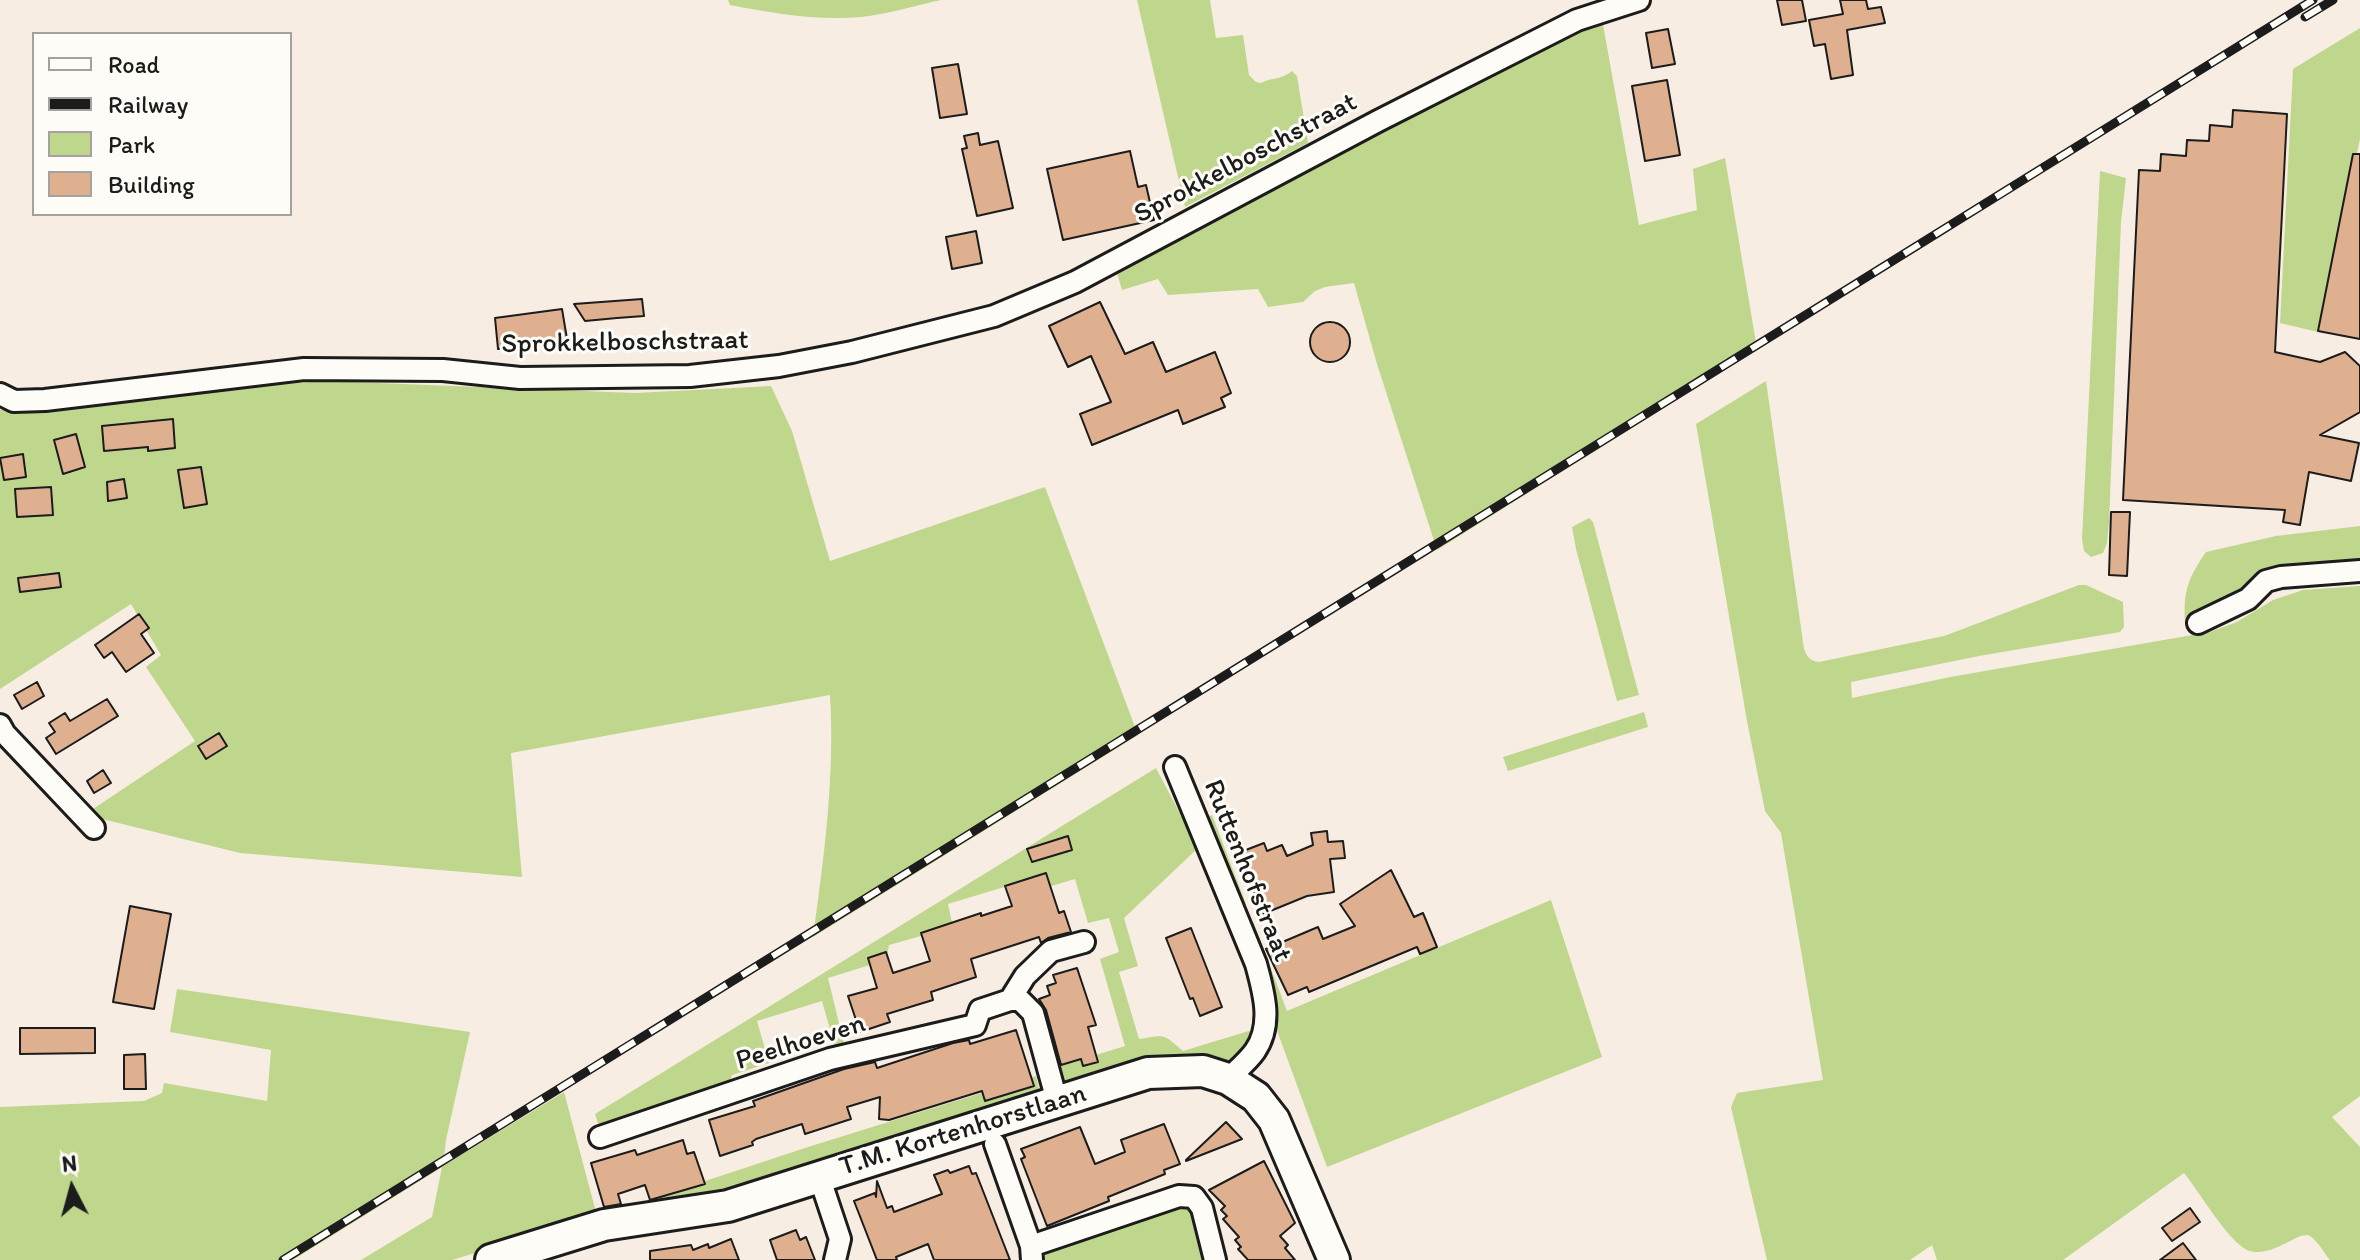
<!DOCTYPE html>
<html>
<head>
<meta charset="utf-8">
<style>
	body { margin:0 }
	#map { position:relative; width:2360px; height:1260px; overflow:hidden; background:#f7ede2; font-family:Itim,sans-serif }
	canvas { display:block }
	.legend { position:absolute; left:32px; top:32px; width:260px; height:184px; box-sizing:border-box; background:#fdfcf7; border:2px solid #a3a29f; margin:0; padding:10px 14px; list-style:none; font-size:24px; color:#1c1c1c }
	.legend li { display:flex; align-items:center; gap:16px; height:40px }
	.legend b { width:40px; border:2px solid #a3a29f }
	.north { position:absolute; left:32px; top:1148px; width:80px; height:80px; -webkit-text-stroke:6px #fdfcf7; paint-order:stroke; rotate:354deg; font-size:22px; font-weight:700; line-height:32px; text-align:center; color:#1c1c1c }
	.north::after { content:''; display:block; margin:auto; width:28px; height:36px; background:#1c1c1c; clip-path:polygon(50% 0,100% 100%,50% 72%,0 100%) }
</style>
</head>
<body>
<div id="map">
<canvas width="2360" height="1260"></canvas>
<ul class="legend">
<li><b style="height:10px;background:#fdfcf7"></b>Road</li>
<li><b style="height:10px;background:#1c1c1c"></b>Railway</li>
<li><b style="height:22px;background:#bfd78d"></b>Park</li>
<li><b style="height:22px;background:#deb08f"></b>Building</li>
</ul>
<div class="north">N</div>
</div>
<script>
const g = document.querySelector('canvas').getContext('2d');
g.lineJoin = 'round';
function fillPath(path, color) {
  g.fillStyle = color;
  g.fill(path, 'evenodd');
}
function strokePath(path, color, width, dash) {
  g.strokeStyle = color;
  g.lineWidth = width;
  g.lineCap = dash ? 'butt' : 'round';
  g.setLineDash(dash || []);
  g.stroke(path);
}
function drawText(font, color, halo, rows, align = 'center') {
  g.font = font + ' Itim,sans-serif';
  g.lineWidth = 6;
  g.setLineDash([]);
  g.textBaseline = 'middle';
  g.strokeStyle = halo;
  g.fillStyle = color;
  for (const [text, x, y, turn = 0] of rows) {
    g.save();
    g.translate(x, y);
    g.rotate((+turn || 0) * Math.PI / 180);
    g.textAlign = isNaN(turn) ? turn : align;
    if (halo) g.strokeText(text, 0, 0);
    g.fillText(text, 0, 0);
    g.restore();
  }
}
fillPath(new Path2D(`
	M 728,0 L 941,0 C 914,6 887,14 861,17 C 817,21 772,13 730,5 Z
	M 1137,0 L 1210,0 L 1216,38 L 1243,35 L 1249,75 L 1256,82 L 1261,83 C 1272,77 1282,80 1292,71 L 1297,76 L 1308,143 L 1185,207 Z
	M 1602,19 L 1639,225 L 1697,210 L 1693,169 L 1725,158 L 1757,349 L 1437,550 L 1377,364 L 1354,283 L 1325,287 L 1315,291 L 1303,302 L 1268,307 L 1258,289 L 1168,295 L 1158,279 L 1122,290 L 1116,269 Z
	M 2360,28 L 2360,139 L 2318,332 L 2280,323 L 2293,69 Z
	M 2100,171 L 2126,178 L 2121,222 L 2109,522 L 2107,543 L 2103,553 L 2091,557 L 2084,551 L 2082,539 Z
	M 325,381 L 635,393 L 771,386 L 792,431 L 830,561 L 1045,487 L 1138,735 L 813,937 C 824,857 835,777 830,695 L 511,753 L 522,877 L 240,853 L 90,816 L 87,813 L 195,741 L 146,667 L 161,655 L 131,604 L 0,689 L 0,410 L 169,392 Z
	M 1766,381 L 1804,649 C 1807,657 1810,661 1819,662 L 1944,636 L 2079,585 L 2086,585 L 2123,602 L 2124,627 L 2120,632 L 1979,656 L 1851,682 L 1852,698 L 1950,677 L 2210,632 L 2237,622 L 2273,600 L 2303,590 L 2360,586 L 2360,1096 L 2332,1117 L 2360,1147 L 2360,1260 L 2330,1260 C 2324,1253 2318,1241 2310,1236 C 2299,1229 2272,1260 2247,1250 C 2227,1240 2199,1191 2184,1173 L 2063,1260 L 1937,1260 L 1932,1245 L 1910,1260 L 1767,1260 L 1731,1107 L 1737,1093 L 1823,1080 L 1781,833 L 1765,811 L 1747,721 L 1696,424 Z
	M 1589,518 L 1593,522 L 1639,695 L 1617,701 L 1576,549 L 1572,527 Z
	M 2360,526 L 2360,571 L 2287,577 L 2217,613 L 2185,622 C 2183,590 2189,577 2206,552 L 2276,536 Z
	M 1644,712 L 1648,727 L 1508,771 L 1503,757 Z
	M 1156,768 L 1198,848 L 1124,918 L 1138,966 L 1119,972 L 1139,1039 C 1166,1035 1162,1033 1183,1051 L 1252,1030 L 1257,1033 L 1243,1059 L 1226,1064 L 1135,1061 L 1062,1081 L 1051,1069 L 1125,1046 L 1100,959 L 1119,952 L 1109,918 L 1088,923 L 1075,879 L 1018,896 L 1014,884 L 948,904 L 953,927 L 889,945 L 886,960 L 828,978 L 844,1044 L 835,1047 L 822,1001 L 757,1021 L 769,1063 L 732,1075 L 729,1084 L 669,1103 L 667,1111 L 601,1133 L 595,1114 Z
	M 1212,815 L 1246,904 L 1232,909 L 1201,820 Z
	M 1551,900 L 1602,1057 L 1327,1167 L 1239,927 L 1253,921 L 1287,1011 Z
	M 177,989 L 470,1032 L 446,1140 L 443,1166 L 564,1092 L 597,1216 L 452,1260 L 361,1260 L 432,1217 L 442,1167 L 293,1260 L 0,1260 L 0,1107 L 144,1101 L 162,1093 L 164,1083 L 267,1101 L 271,1050 L 170,1032 Z
	M 1036,1076 L 1039,1090 L 713,1194 L 634,1207 L 669,1193 L 808,1147 Z
	M 1189,1202 L 1206,1260 L 1037,1260 L 1037,1243 Z`), '#bfd78d');
const building = new Path2D(`
	M 1777,0 L 1802,0 L 1806,21 L 1782,25 Z
	M 1840,0 L 1866,0 L 1868,9 L 1881,7 L 1885,23 L 1847,30 L 1853,75 L 1831,79 L 1825,44 L 1814,46 L 1809,20 L 1843,14 Z
	M 1668,29 L 1675,64 L 1652,68 L 1646,33 Z
	M 958,64 L 967,114 L 940,118 L 932,68 Z
	M 1667,80 L 1680,155 L 1645,161 L 1632,86 Z
	M 2233,110 L 2287,114 L 2275,352 L 2320,362 L 2345,352 L 2360,366 L 2360,412 L 2320,435 L 2359,443 L 2351,481 L 2309,472 L 2300,525 L 2283,522 L 2285,510 L 2123,500 L 2139,170 L 2160,171 L 2161,154 L 2186,156 L 2187,140 L 2209,141 L 2210,125 L 2232,127 Z
	M 978,133 L 980,145 L 998,141 L 1013,208 L 977,216 L 962,149 L 967,148 L 964,136 Z
	M 1130,151 L 1138,187 L 1146,185 L 1154,220 L 1063,240 L 1047,169 Z
	M 2353,154 L 2360,154 L 2360,339 L 2318,331 Z
	M 976,231 L 982,263 L 952,269 L 946,237 Z
	M 642,299 L 644,316 L 617,318 L 585,321 L 574,304 Z
	M 1100,302 L 1125,354 L 1153,342 L 1166,372 L 1215,352 L 1231,393 L 1221,398 L 1225,407 L 1183,424 L 1178,410 L 1092,445 L 1080,414 L 1111,402 L 1091,356 L 1068,367 L 1049,326 Z
	M 562,309 L 567,339 L 498,349 L 495,318 Z
	M1310 342a20 20 0 1 1 40 0a20 20 0 1 1-40 0Z
	M 173,419 L 175,448 L 148,451 L 148,447 L 104,451 L 102,426 Z
	M 76,434 L 85,467 L 63,474 L 54,440 Z
	M 23,454 L 26,477 L 4,480 L 0,458 Z
	M 201,467 L 207,504 L 184,508 L 178,470 Z
	M 124,479 L 127,498 L 108,501 L 107,482 Z
	M 51,487 L 53,515 L 17,517 L 15,489 Z
	M 2111,512 L 2130,512 L 2127,576 L 2109,575 Z
	M 59,573 L 61,587 L 20,592 L 18,578 Z
	M 139,614 L 149,628 L 141,634 L 154,653 L 126,672 L 112,652 L 104,658 L 95,645 Z
	M 37,682 L 44,696 L 22,709 L 14,695 Z
	M 107,699 L 118,716 L 56,754 L 46,738 L 55,732 L 49,723 L 65,713 L 70,721 Z
	M 219,733 L 227,746 L 206,759 L 198,746 Z
	M 103,770 L 111,783 L 94,793 L 87,781 Z
	M 1327,831 L 1328,842 L 1343,841 L 1345,858 L 1330,859 L 1334,892 L 1307,896 L 1263,914 L 1238,853 L 1264,843 L 1267,851 L 1282,845 L 1287,856 L 1313,845 L 1311,833 Z
	M 1068,836 L 1072,850 L 1032,862 L 1027,849 Z
	M 1391,870 L 1414,917 L 1423,913 L 1437,947 L 1420,954 L 1417,947 L 1309,992 L 1307,987 L 1288,995 L 1266,949 L 1318,927 L 1323,939 L 1355,926 L 1340,904 Z
	M 1046,873 L 1059,913 L 1064,911 L 1071,932 L 1048,938 L 1041,943 L 1039,937 L 971,959 L 976,977 L 931,992 L 933,1000 L 887,1014 L 890,1022 L 860,1032 L 848,996 L 877,988 L 868,958 L 886,952 L 893,973 L 930,961 L 921,933 L 981,913 L 981,916 L 1012,906 L 1005,886 Z
	M 130,906 L 171,914 L 154,1009 L 113,1002 Z
	M 1191,928 L 1222,1007 L 1200,1016 L 1193,998 L 1190,999 L 1166,938 Z
	M 1077,968 L 1096,1025 L 1088,1027 L 1098,1062 L 1083,1066 L 1081,1059 L 1061,1065 L 1046,1010 L 1039,999 L 1050,995 L 1047,986 L 1056,983 L 1053,975 Z
	M 20,1028 L 95,1028 L 95,1053 L 20,1054 Z
	M 1016,1030 L 1034,1086 L 985,1101 L 982,1091 L 889,1120 L 879,1119 L 880,1097 L 847,1107 L 851,1119 L 805,1134 L 802,1124 L 756,1139 L 752,1142 L 753,1145 L 720,1156 L 709,1120 L 755,1106 L 753,1101 L 844,1069 L 875,1062 L 877,1068 L 953,1043 L 969,1040 L 970,1044 Z
	M 145,1054 L 146,1089 L 124,1089 L 124,1055 Z
	M 1226,1122 L 1242,1139 L 1186,1161 L 1186,1160 Z
	M 1164,1124 L 1180,1164 L 1164,1170 L 1165,1174 L 1108,1197 L 1109,1201 L 1047,1226 L 1021,1159 L 1025,1157 L 1021,1149 L 1080,1127 L 1095,1164 L 1125,1152 L 1121,1140 Z
	M 683,1140 L 687,1154 L 694,1152 L 705,1184 L 650,1200 L 645,1185 L 618,1194 L 621,1204 L 604,1207 L 591,1163 L 635,1150 L 637,1155 Z
	M 1264,1161 L 1295,1223 L 1280,1236 L 1288,1245 L 1285,1248 L 1295,1260 L 1248,1260 L 1238,1249 L 1241,1247 L 1235,1240 L 1239,1237 L 1223,1219 L 1227,1216 L 1221,1210 L 1225,1206 L 1209,1190 Z
	M 969,1166 L 972,1174 L 976,1173 L 1010,1260 L 934,1260 L 928,1244 L 896,1257 L 897,1260 L 877,1260 L 854,1201 L 875,1193 L 876,1197 L 877,1181 L 887,1208 L 892,1206 L 894,1212 L 942,1194 L 934,1175 L 948,1170 L 950,1173 Z
	M 2190,1208 L 2200,1222 L 2172,1241 L 2162,1228 Z
	M 796,1230 L 800,1240 L 806,1237 L 815,1260 L 777,1260 L 770,1240 Z
	M 731,1239 L 739,1260 L 650,1260 L 650,1251 L 691,1245 L 693,1250 L 708,1244 L 709,1248 Z
	M 2183,1243 L 2196,1260 L 2160,1260 Z`);
fillPath(building, '#deb08f');
strokePath(building, '#1c1c1c', 2);
const street = new Path2D(`
	M 0,394 L 14,401 L 45,400 L 304,369 L 443,370 L 520,378 L 690,376 L 779,366 L 852,352 L 994,316 L 1075,282 L 1378,121 L 1577,20 L 1639,0
	M 2198,623 L 2248,599 L 2266,581 L 2281,577 L 2360,571
	M 0,725 L 5,734 L 94,828
	M 1175,767 L 1256,964 C 1264,993 1273,1025 1255,1051 C 1248,1061 1237,1070 1228,1079
	M 1010,1000 L 1020,1000 L 1033,1013 L 1057,1101
	M 600,1137 L 830,1059 L 975,1025 L 980,1010 L 1010,1000 L 1025,976 L 1051,951 L 1084,942
	M 995,1144 L 1031,1246 L 1032,1260
	M 819,1176 L 840,1239 L 835,1260
	M 1031,1246 L 1179,1196 L 1194,1197 L 1202,1208 L 1215,1260`);
const secondary = new Path2D(`
	M 491,1260 L 604,1225 L 728,1206 L 1148,1073 L 1203,1071 L 1228,1079 L 1256,1097 L 1274,1120 L 1334,1260`);
strokePath(street, '#1c1c1c', 26);
strokePath(secondary, '#1c1c1c', 36);
strokePath(street, '#fdfcf7', 20);
strokePath(secondary, '#fdfcf7', 30);
const rail = new Path2D(`
	M 2305,17 L 2333,0
	M 283,1260 L 2313,0`);
strokePath(rail, '#1c1c1c', 9);
strokePath(rail, '#fdfcf7', 6, [18]);
drawText('28px', '#1c1c1c', '#fdfcf7', [
	["Sprokkelboschstraat",1246,159,-28],
	["Sprokkelboschstraat",625,343,-1],
	["Ruttenhofstraat",1247,871,68],
	["Peelhoeven",801,1043,-17],
	["T.M. Kortenhorstlaan",963,1131,-17]
]);
</script>
</body>
</html>
